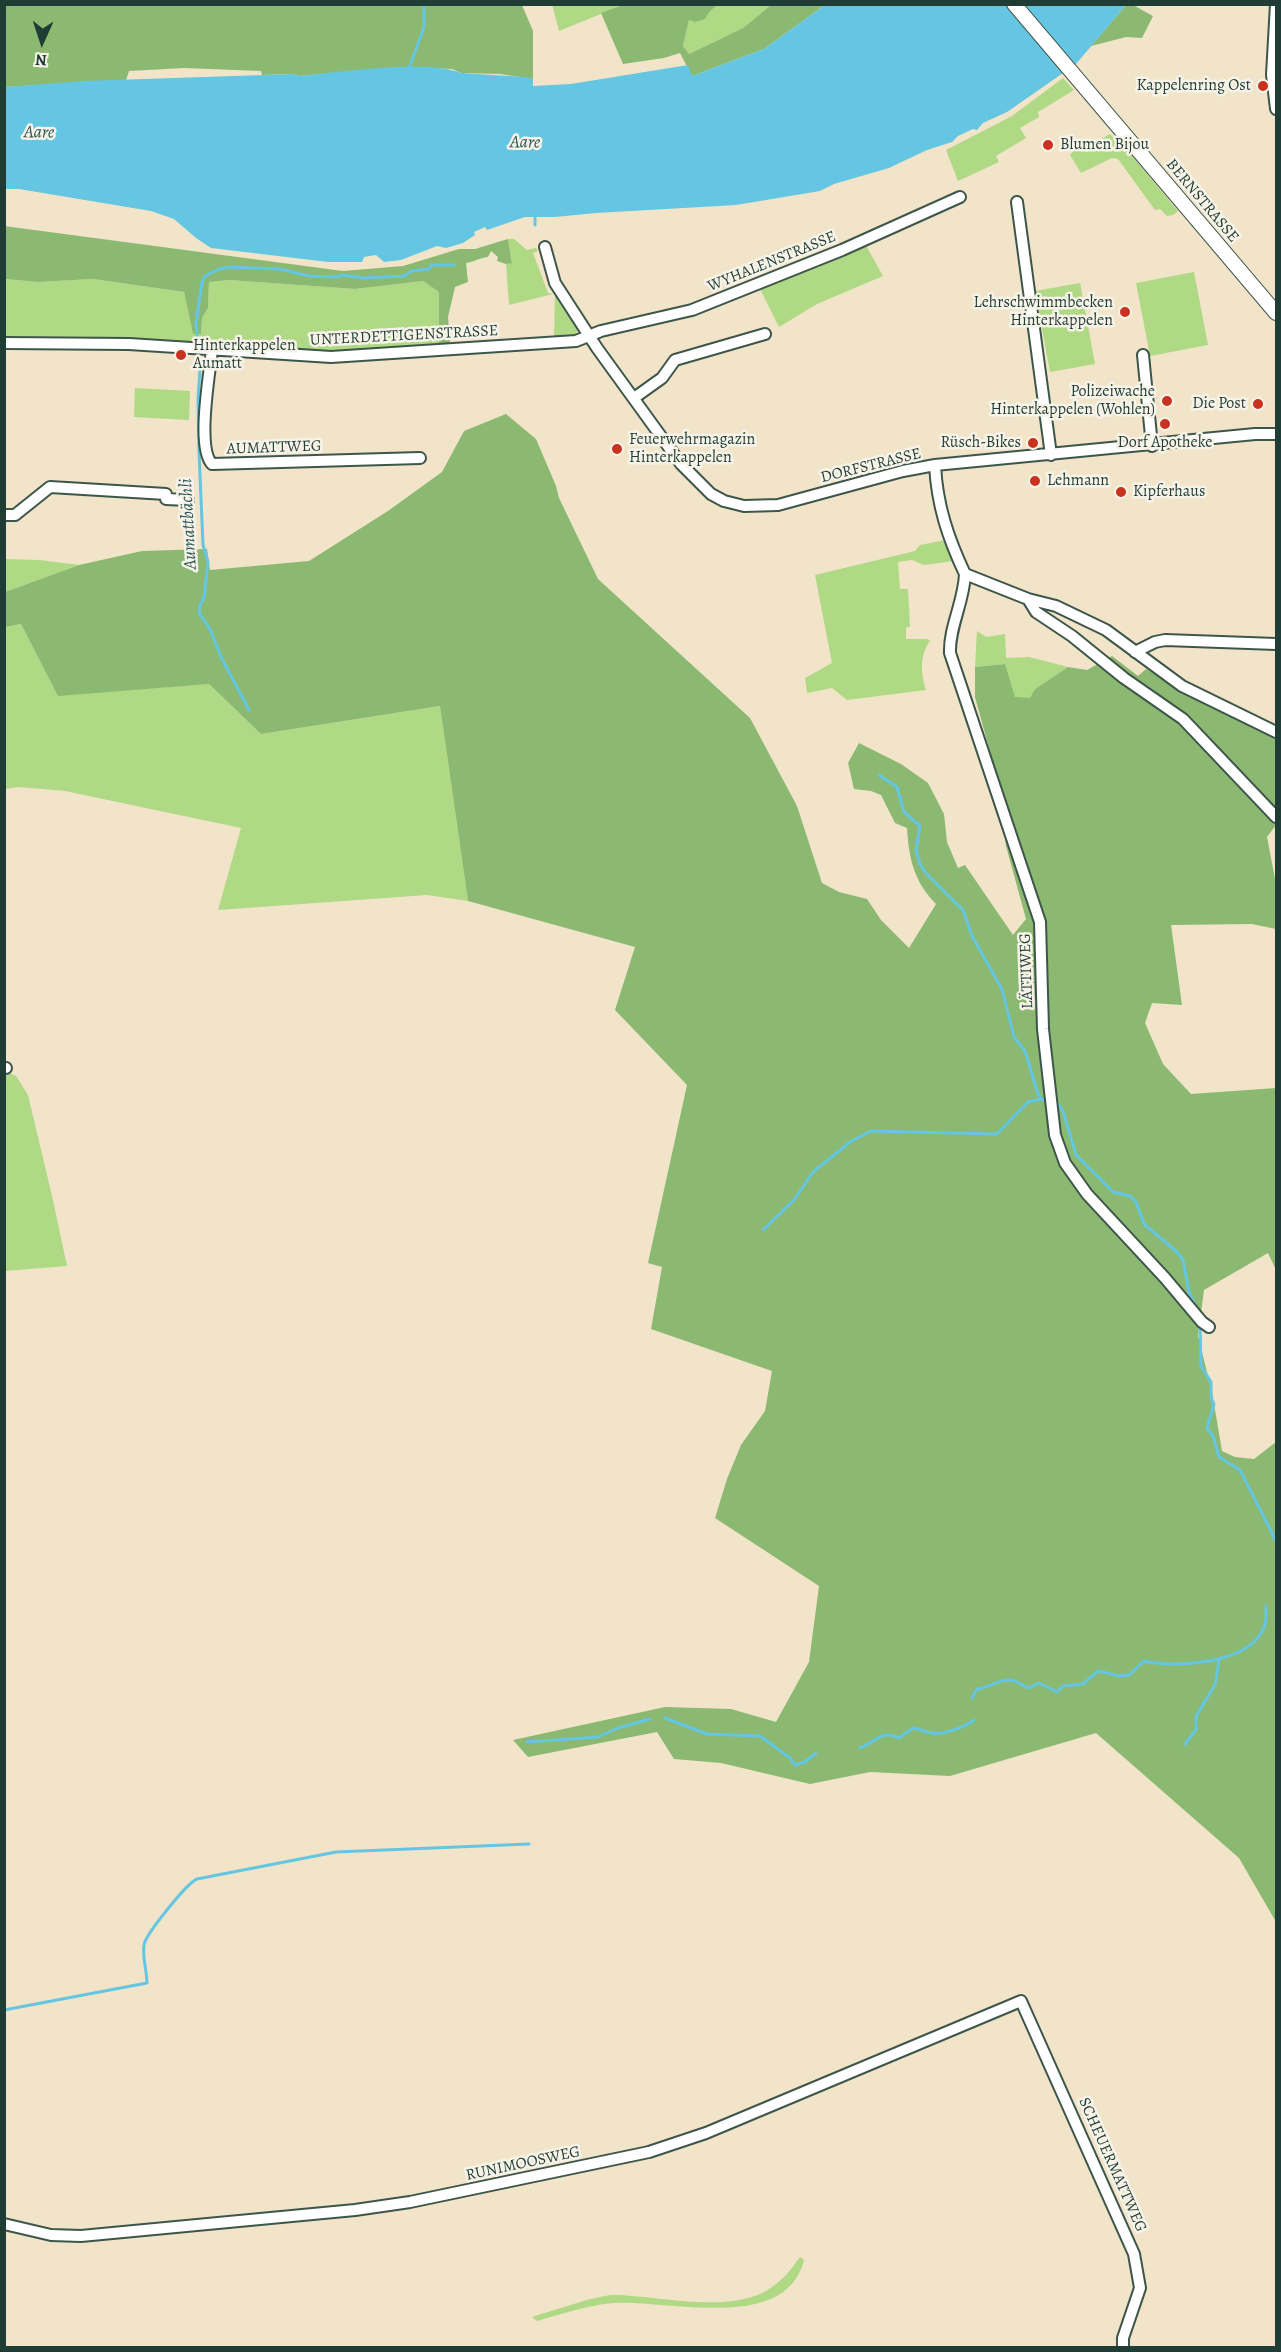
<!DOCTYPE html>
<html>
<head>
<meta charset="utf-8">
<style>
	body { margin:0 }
	#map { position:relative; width:1281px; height:2352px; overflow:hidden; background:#f1e4c9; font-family:Alegreya,serif }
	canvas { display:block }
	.frame { position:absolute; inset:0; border:6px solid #1f3d34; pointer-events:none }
	.north { position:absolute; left:12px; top:12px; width:60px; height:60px; -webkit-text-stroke:4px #f7f3e8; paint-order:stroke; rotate:183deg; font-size:16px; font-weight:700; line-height:24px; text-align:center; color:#1f3d34 }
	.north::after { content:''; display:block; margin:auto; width:21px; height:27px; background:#1f3d34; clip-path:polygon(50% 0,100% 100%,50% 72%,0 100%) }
</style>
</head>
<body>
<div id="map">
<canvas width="1281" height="2352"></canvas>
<div class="frame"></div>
<div class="north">N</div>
</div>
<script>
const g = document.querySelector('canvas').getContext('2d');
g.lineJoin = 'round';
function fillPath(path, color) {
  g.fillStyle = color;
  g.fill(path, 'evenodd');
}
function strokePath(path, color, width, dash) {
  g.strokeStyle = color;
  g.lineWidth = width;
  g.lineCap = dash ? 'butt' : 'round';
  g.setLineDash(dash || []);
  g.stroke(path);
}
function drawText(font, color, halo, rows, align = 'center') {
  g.font = font + ' Alegreya,serif';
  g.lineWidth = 5;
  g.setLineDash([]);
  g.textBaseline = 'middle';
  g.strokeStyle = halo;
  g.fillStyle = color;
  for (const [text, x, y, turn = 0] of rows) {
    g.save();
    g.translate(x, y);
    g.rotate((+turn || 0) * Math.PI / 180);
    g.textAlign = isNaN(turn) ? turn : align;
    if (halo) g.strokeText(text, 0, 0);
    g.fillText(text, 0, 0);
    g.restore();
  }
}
fillPath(new Path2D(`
	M 552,4 L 623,4 L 623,5 L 559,31 Z
	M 717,5 L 771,5 L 743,28 L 689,54 L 683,46 L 689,20 Z
	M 1063,78 L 1074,90 L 1038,112 L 1039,117 L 1020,128 L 1026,138 L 996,156 L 999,162 L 958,181 L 946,150 L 1012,116 Z
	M 1110,134 L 1125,151 L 1127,150 L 1178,211 L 1173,215 L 1167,216 L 1160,209 L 1155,210 L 1118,159 L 1112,158 L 1081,173 L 1070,155 L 1078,145 L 1089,146 Z
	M 508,239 L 514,239 L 527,250 L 536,248 L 538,251 L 533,253 L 548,293 L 553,294 L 509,305 L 506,264 L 512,262 Z
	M 864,242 L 883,276 L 817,304 L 779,327 L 759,287 Z
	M 1194,272 L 1208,345 L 1150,356 L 1136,283 Z
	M 4,279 L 38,282 L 93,279 L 184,292 L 193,334 L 201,334 L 202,318 L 208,308 L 209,282 L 229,280 L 355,289 L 423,281 L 439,292 L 439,345 L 334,352 L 132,338 L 5,338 Z
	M 1080,283 L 1095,364 L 1050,372 L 1035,291 Z
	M 558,293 L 580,328 L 575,335 L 554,337 L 555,294 Z
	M 135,388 L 190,391 L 189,420 L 134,417 Z
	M 946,540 L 954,561 L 924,565 L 912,560 L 898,562 L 900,589 L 908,589 L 910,626 L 906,628 L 906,639 L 927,639 L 930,641 C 919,656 921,674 926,690 L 847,700 L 832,688 L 807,693 L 805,678 L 832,663 L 815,575 L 915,551 L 920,545 Z
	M 5,559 L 39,560 L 79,565 L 5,592 Z
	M 21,624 L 58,695 L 209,684 L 261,734 L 440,706 L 468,901 L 427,895 L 218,910 L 241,828 L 65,791 L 18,787 L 5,789 L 4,627 Z
	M 977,631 L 986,637 L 1005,634 L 1006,658 L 1029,657 L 1068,667 L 1035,689 L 1031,698 L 1015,698 L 1004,664 L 975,667 Z
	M 5,1071 L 16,1076 L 28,1095 L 52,1196 L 67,1266 L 5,1271 Z
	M 800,2257 L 804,2260 C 786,2334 666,2299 613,2303 C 588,2305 562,2314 537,2321 L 532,2317 C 552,2311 594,2296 613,2295 C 658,2295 733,2316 772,2287 C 784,2279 792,2268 800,2257 Z`), '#afd984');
fillPath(new Path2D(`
	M 5,5 L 522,5 L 533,31 L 533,79 L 500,74 L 461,73 L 452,69 L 400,67 L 299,76 L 294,74 L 262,75 L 261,71 L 184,68 L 129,71 L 126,80 L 5,87 Z
	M 623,5 L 717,5 L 710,11 L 705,19 L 695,22 L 689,20 L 683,46 L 689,54 L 743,28 L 771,5 L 825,5 L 764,49 L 692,76 L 680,53 L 664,58 L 623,64 L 601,13 Z
	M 1126,5 L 1133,5 L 1153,16 L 1142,38 L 1126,37 L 1091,46 Z
	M 4,226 L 343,271 L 403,266 L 459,249 L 475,249 L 508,239 L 512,263 L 506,264 L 497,261 L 498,257 L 491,251 L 488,257 C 479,258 474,262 466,263 L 468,282 L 455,287 L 448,317 L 450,345 L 439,345 L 439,292 L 423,281 L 355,289 L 229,280 L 209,282 L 208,308 L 202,318 L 201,334 L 193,334 L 184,292 L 93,279 L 38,282 L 5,279 Z
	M 506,414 L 536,439 L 556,486 L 559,498 L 598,579 L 750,718 L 797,806 L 822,883 L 839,892 L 867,899 L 881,920 L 909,948 L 936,904 C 914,881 909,860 907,828 L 895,823 L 881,795 L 871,791 L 854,789 L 848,763 L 859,743 L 901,764 L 928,783 L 944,814 L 947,842 L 958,868 L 965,865 L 1013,935 L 1026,919 L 1006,846 L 998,781 L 975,697 L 975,667 L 1005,664 L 1015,697 L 1030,698 L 1035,689 L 1068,667 L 1087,670 L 1112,656 L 1138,676 L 1146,669 L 1276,739 L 1276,825 L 1267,837 L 1276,884 L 1276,929 L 1252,924 L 1171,925 L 1182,1005 L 1152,1003 L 1145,1023 L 1163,1064 L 1191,1094 L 1276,1088 L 1276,1270 L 1268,1253 L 1204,1290 L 1198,1336 L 1212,1392 L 1222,1451 L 1235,1457 L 1254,1459 L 1276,1442 L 1276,1922 L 1239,1858 L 1096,1733 L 950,1776 L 870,1772 L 810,1784 L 721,1763 L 674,1759 L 657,1732 L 528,1757 L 513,1740 L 665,1707 L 731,1709 L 776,1722 L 809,1662 L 819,1586 L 715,1518 L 727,1479 L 741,1445 L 765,1411 L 772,1371 L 651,1329 L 662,1267 L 648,1263 L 687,1085 L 615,1010 L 635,947 L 468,901 L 440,706 L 261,734 L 209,684 L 58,696 L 21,624 L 5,627 L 5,592 L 79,565 L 142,551 L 207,549 L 210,570 L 309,561 L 388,511 L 442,472 L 464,431 Z`), '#8bb972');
fillPath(new Path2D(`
	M 825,5 L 1126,5 L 1076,64 L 1007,112 L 983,123 L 977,130 L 973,129 L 958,136 L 952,142 L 927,150 L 889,168 L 834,184 L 820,191 L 736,205 L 596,213 L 555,217 L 525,217 L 487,230 L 485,227 L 474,232 L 475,235 L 463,243 L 446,248 L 437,246 L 401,260 L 384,262 L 376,255 L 364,257 L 362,262 L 328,262 L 211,248 L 196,238 L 174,219 L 151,211 L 19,189 L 5,189 L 5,87 L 84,81 L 294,74 L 299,76 C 337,72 429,59 461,73 L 525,77 L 533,79 L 533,86 L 571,84 L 688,65 L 692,76 L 764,49 Z`), '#64c6e2');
strokePath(new Path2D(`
	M 408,71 L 424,27 L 424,4
	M 535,225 L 535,215
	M 197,336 L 196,323 L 202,282 L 205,276 L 219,269 L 230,267 L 280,269 L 309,276 L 336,277 L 342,275 L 365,278 L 404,276 L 412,271 L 429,269 L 432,265 L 454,265
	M 198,361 L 200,369 L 198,399 L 199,452 L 203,545 L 208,562 L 204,598 L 200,605 L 199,613 L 210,629 L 221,657 L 249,710
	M 879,775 L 897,787 L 904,812 L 920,826 L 916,851 L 920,864 L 925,872 L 963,910 L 972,936 L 1002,989 L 1014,1037 L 1025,1051 L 1037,1091 L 1041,1099 L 1049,1102
	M 1055,1104 L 1059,1105 L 1063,1111 L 1076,1155 L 1113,1192 L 1130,1196 L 1136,1202 L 1144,1224 L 1177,1252 L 1183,1260 L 1189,1292 L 1194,1303
	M 763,1230 L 794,1200 L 813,1172 L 850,1142 L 871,1131 L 997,1134 L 1028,1102 L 1041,1099
	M 1200,1327 L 1201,1366 L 1211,1382 L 1211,1398 L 1214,1404 L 1207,1428 L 1213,1436 L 1219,1457 L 1240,1470 L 1276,1541
	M 972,1698 L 977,1689 C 989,1688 998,1679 1011,1680 C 1017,1681 1023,1686 1029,1688 L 1039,1683 L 1057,1692 L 1063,1686 L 1083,1684 L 1098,1671 L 1120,1676 L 1129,1675 L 1144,1661 C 1175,1668 1243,1664 1261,1633 C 1267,1625 1266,1616 1266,1606
	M 665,1718 L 707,1734 L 760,1736 L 790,1758 L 795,1765 L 805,1762 L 816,1753
	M 527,1742 L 598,1737 L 618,1728 L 650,1719
	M 1185,1744 L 1196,1730 L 1196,1716 L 1215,1685 L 1219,1660
	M 860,1748 C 876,1742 882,1729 899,1738 L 913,1728 C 920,1729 925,1732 932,1733 C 941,1736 967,1726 974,1720
	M 4,2010 L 147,1983 C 147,1971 142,1957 144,1945 C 145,1935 187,1883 197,1879 L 336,1852 L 529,1844`), '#64c6e2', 3);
const minor = new Path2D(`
	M 1276,4 L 1272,75 L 1276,109
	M 1017,202 L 1051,455
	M 545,247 L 555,283 L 597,348 L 681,464 L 711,494 L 724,501 L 744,506 L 778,505 L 903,471 L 935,465 L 1255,434 L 1276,434
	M 4,343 L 129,344 L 331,357 L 576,341 L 601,331 L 692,310 L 842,250 L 960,197
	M 212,349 C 210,373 196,447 212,464 L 420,458
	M 1143,355 L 1152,446
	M 634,398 L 662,378 L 675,360 L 765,334
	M 935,465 C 937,505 948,538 965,574 L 1028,599 L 1056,606 L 1106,630 L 1182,686 L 1276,732
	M 4,515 L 15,515 L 50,487 L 166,494 L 166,499 L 188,500
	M 965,574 C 964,602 949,627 950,653 L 1040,922 L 1043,1029 L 1055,1135 L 1065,1163 L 1087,1194 L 1165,1278 L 1202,1322 L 1209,1327
	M 1028,599 L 1036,612 L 1072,636 L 1124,678 L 1183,719 L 1276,817
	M 1135,652 L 1155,642 L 1165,640 L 1276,644
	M 4,1068 L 6,1068
	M 4,2224 L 51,2235 L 81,2236 L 355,2210 L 410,2202 L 649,2152 L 706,2133 L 1021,2001 L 1134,2254 L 1140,2288 L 1123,2338 L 1123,2348`);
const major = new Path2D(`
	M 1014,4 L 1276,313`);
strokePath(minor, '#3e564a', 14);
strokePath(major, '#3e564a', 16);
strokePath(minor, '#fff', 10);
strokePath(major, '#fff', 14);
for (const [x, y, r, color] of [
	[1263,86,6,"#c8321e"],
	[1048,145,6,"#c8321e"],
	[1125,312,6,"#c8321e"],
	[181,355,6,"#c8321e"],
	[1167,401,6,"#c8321e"],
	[1258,404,6,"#c8321e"],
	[1165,424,6,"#c8321e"],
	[1033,443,6,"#c8321e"],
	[617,449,6,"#c8321e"],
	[1035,481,6,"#c8321e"],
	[1121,492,6,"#c8321e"]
]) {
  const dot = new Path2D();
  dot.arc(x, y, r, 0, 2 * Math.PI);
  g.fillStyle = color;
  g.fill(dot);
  strokePath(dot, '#f7f3e8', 2);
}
drawText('16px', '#1f3d34', '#f7f3e8', [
	["Kappelenring Ost",1251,86],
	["Blumen Bijou",1060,145,"left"],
	["Lehrschwimmbecken",1113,303],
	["Hinterkappelen",1113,321],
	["Hinterkappelen",193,346,"left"],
	["Aumatt",193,364,"left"],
	["Polizeiwache",1155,392],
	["Hinterkappelen (Wohlen)",1155,410],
	["Die Post",1246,404],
	["Feuerwehrmagazin",629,440,"left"],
	["Hinterkappelen",629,458,"left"],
	["Rüsch-Bikes",1021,443],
	["Dorf Apotheke",1165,443,"center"],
	["Lehmann",1047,481,"left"],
	["Kipferhaus",1133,492,"left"]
], 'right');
drawText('16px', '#1f3d34', '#f7f3e8', [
	["BERNSTRASSE",1202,201,50],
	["WYHALENSTRASSE",772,262,-22],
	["UNTERDETTIGENSTRASSE",404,336,-3],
	["AUMATTWEG",274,448,-2],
	["DORFSTRASSE",871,466,-14],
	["LÄTTIWEG",1027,971,-92],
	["RUNIMOOSWEG",523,2164,-12],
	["SCHEUERMATTWEG",1112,2165,66]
]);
drawText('italic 18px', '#2d5857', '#f7f3e8', [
	["Aare",39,133,1],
	["Aare",525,143,1],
	["Aumattbächli",189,524,-93]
]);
</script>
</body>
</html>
